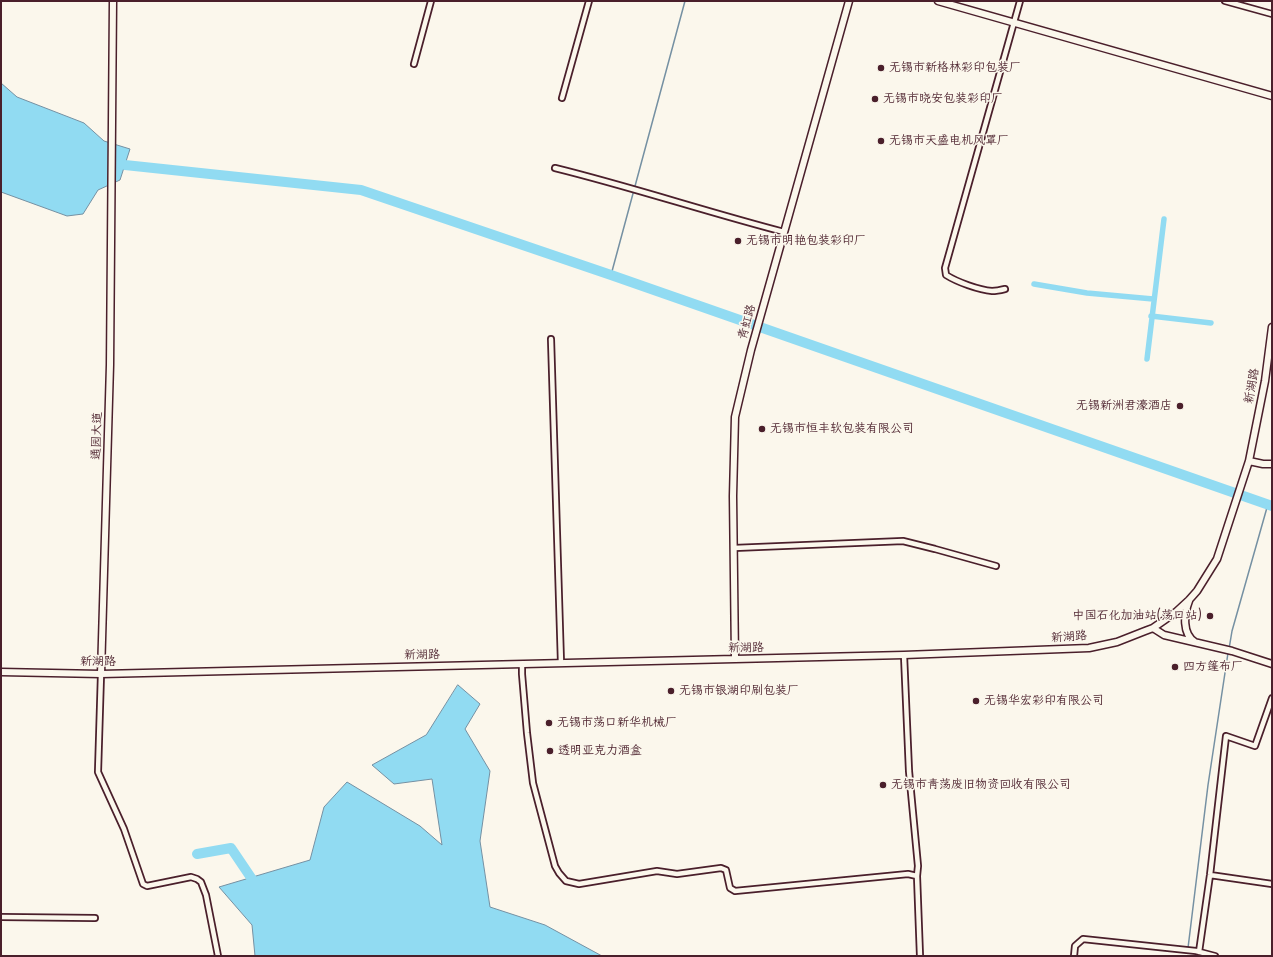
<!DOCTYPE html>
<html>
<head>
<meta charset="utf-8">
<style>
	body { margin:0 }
	#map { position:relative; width:1273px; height:957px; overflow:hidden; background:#fbf7ec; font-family:"Playpen Sans",sans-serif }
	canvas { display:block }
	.frame { position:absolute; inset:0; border:2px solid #4a1f2b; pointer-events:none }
</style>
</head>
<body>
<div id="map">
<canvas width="1273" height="957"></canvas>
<div class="frame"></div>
</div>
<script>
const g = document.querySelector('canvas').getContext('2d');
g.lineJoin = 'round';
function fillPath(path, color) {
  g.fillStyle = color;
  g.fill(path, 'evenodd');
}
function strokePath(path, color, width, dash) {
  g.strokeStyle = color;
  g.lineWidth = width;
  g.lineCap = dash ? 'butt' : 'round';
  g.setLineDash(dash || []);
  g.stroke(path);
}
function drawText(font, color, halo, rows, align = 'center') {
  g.font = font + ' "Playpen Sans","LXGW WenKai TC",sans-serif';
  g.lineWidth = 3;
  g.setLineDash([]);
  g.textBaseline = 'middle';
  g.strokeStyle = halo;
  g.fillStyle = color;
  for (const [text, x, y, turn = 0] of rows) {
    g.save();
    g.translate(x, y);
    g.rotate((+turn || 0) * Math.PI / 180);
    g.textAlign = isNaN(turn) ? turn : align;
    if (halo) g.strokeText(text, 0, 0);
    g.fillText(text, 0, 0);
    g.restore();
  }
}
const water = new Path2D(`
	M 1,83 L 17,97 L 84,123 L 104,141 L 130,149 L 120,180 L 98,190 L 83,214 L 67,216 L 1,192 Z
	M 458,685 L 480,704 L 465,729 L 490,771 L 480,841 L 490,907 L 545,925 L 602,956 L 255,956 L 252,925 L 219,887 L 310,860 L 324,807 L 347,782 L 420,826 L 442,845 L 432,779 L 394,784 L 372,765 L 426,735 Z`);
fillPath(water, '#91dbf2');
strokePath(water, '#7590a2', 1);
strokePath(new Path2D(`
	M 611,275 L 685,1
	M 1229,649 L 1232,631 L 1268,504
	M 1188,948 L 1208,785 L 1228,653`), '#7590a2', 1.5);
strokePath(new Path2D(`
	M 1034,284 L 1087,293 L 1153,299
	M 1151,316 L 1211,323
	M 1147,359 L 1164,219`), '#91dbf2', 5.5);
strokePath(new Path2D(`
	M 113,160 L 125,165 L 361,190 L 611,275 L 1272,506
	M 197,854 L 231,848 L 258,888`), '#91dbf2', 10);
const street = new Path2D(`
	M 1225,1 L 1272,14
	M 414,64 L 431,1
	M 562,98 L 589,1
	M 555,168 C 632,187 707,212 784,232
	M 1005,289 C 1001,290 996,291 992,291 C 979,290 957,282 946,275 L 945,268 L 1020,1
	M 551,339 L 561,663
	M 734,548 L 903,541 L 935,549 L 996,566
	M 904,655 L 909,771 L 918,866 L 917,876 L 920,956
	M 522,664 L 522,674 L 527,733 L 533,783 L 555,866 L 559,873 L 566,881 L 579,884 L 657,871 L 677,874 L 721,868 L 726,870 L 730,888 L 735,891 L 908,874 L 917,876
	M 101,674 L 98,772 L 124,829 L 143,884 L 147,886 L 191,877 L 197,879 L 201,882 L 206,895 L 218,956
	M 1210,875 L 1272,884
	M 1,917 L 95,918
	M 1199,952 L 1210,875 L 1226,736 L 1255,746 L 1272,698
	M 1074,956 L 1075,946 L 1083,939 L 1196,951 L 1215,956`);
const secondary = new Path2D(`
	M 938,1 L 1272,96
	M 1249,461 L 1263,464 L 1272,464
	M 1189,601 C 1184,614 1182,634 1195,642
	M 1153,628 L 1164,635 L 1232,651 L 1272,664
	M 735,659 L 733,496 L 735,417 L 751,350 L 849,1
	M 1,672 L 101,674 L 904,655 L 1089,648 L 1117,642 L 1145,631 L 1153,628 L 1176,612 L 1189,600 L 1197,591 L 1217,559 L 1249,461 L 1265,381 L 1272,327
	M 101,674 L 110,365 L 113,1`);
strokePath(street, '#4a1f2b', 8);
strokePath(secondary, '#4a1f2b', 9);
strokePath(street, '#fbf7ec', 4.5);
strokePath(secondary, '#fbf7ec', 6);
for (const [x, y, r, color] of [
	[881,68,4,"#4a1f2b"],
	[875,99,4,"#4a1f2b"],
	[881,141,4,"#4a1f2b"],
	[738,241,4,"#4a1f2b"],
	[1180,406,4,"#4a1f2b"],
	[762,429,4,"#4a1f2b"],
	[1210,616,4,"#4a1f2b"],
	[1175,667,4,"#4a1f2b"],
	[671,691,4,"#4a1f2b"],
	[976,701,4,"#4a1f2b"],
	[549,723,4,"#4a1f2b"],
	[550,751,4,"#4a1f2b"],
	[883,785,4,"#4a1f2b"]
]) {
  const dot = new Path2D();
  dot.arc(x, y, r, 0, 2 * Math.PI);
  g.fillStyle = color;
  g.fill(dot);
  strokePath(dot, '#fbf7ec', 1.5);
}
drawText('12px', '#4a1f2b', '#fbf7ec', [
	["无锡市新格林彩印包装厂",889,68],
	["无锡市晓安包装彩印厂",883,99],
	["无锡市天盛电机风罩厂",889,141],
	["无锡市明艳包装彩印厂",746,241],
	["无锡新洲君濠酒店",1172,406,"right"],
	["无锡市恒丰软包装有限公司",770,429],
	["中国石化加油站(荡口站)",1202,616,"right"],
	["四方篷布厂",1183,667],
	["无锡市银湖印刷包装厂",679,691],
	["无锡华宏彩印有限公司",984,701],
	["无锡市荡口新华机械厂",557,723],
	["透明亚克力酒盒",558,751],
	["无锡市青荡废旧物资回收有限公司",891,785]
], 'left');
drawText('12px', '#4a1f2b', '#fbf7ec', [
	["青虹路",747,322,-74],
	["新湖路",1252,386,-80],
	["通园大道",97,436,-88],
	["新湖路",1069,637,-4],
	["新湖路",746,648,-1],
	["新湖路",422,655,-1],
	["新湖路",98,662]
]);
</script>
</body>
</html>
